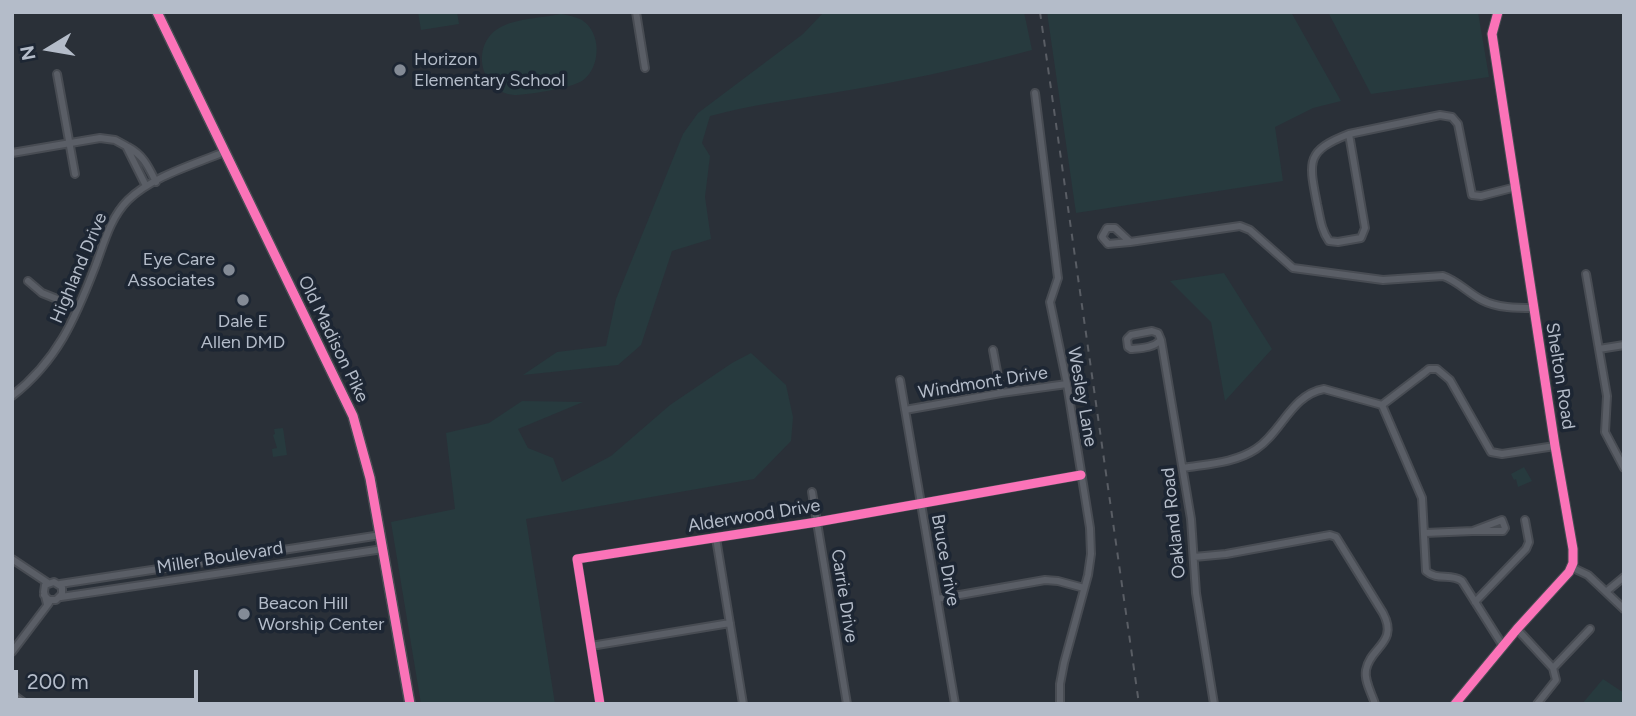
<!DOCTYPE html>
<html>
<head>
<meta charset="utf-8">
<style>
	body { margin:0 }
	#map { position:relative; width:1636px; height:716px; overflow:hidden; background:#2a3038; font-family:Figtree,sans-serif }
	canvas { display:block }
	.frame { position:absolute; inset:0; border:14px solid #b4bcc9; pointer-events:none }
	.north { position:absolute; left:14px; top:14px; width:70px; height:70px; -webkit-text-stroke:5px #1d2633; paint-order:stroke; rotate:259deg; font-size:19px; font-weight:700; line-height:28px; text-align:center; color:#b4bcc9 }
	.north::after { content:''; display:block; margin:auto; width:24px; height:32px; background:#b4bcc9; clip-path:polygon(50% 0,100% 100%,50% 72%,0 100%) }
	.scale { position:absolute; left:14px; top:670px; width:184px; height:32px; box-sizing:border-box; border:4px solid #b4bcc9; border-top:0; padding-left:9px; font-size:21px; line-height:24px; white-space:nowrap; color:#b4bcc9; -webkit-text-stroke:5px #1d2633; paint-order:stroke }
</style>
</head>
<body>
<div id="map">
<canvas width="1636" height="716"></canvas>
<div class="frame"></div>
<div class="north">N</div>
<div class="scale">200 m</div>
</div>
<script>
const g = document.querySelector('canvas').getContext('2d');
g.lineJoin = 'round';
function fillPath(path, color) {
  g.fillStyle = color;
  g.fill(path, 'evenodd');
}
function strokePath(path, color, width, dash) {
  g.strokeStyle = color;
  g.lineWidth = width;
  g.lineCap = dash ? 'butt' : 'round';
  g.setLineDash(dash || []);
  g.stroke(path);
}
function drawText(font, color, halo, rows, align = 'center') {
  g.font = font + ' Figtree,sans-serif';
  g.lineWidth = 7;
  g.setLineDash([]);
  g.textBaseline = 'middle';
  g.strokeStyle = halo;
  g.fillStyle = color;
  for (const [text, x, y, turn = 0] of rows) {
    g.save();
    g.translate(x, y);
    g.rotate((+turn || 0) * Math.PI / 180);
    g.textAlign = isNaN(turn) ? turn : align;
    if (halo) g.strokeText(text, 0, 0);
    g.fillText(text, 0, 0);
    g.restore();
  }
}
fillPath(new Path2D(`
	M 418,12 L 457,12 L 459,24 L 421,30 Z
	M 824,12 L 1024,12 L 1032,50 C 966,68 899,82 832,93 C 791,100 750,105 710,116 L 702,143 L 710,156 L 705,197 L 711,239 L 672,251 L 641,345 L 618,365 L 523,375 L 557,352 L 606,346 L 616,299 L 683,134 L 698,113 L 803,34 Z
	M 1047,12 L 1291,12 L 1341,101 L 1313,108 L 1275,127 L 1283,181 L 1076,213 Z
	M 1328,12 L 1478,12 L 1489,77 L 1371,94 Z
	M 561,14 C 568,15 576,17 582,20 C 602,33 601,68 582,81 C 571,88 527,95 514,95 C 480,92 470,45 499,28 C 516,18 542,18 561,14 Z
	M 1224,273 L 1272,349 L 1225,401 L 1211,322 L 1170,281 Z
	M 751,353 L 786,385 L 793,417 L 791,441 L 754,479 L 526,519 L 555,704 L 421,704 L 391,522 L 455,509 L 446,433 L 489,423 L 522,401 L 583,402 L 518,429 L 528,448 L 553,458 L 562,482 L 611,456 L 670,405 L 732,363 Z
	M 283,428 L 287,455 L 273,457 L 272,449 L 277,448 L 273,435 L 275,434 L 274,429 Z
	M 1524,467 L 1532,481 L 1518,487 L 1516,479 L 1514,480 L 1511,474 Z
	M 1603,679 L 1624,693 L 1624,704 L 1582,704 Z`), '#273a3e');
const minor = new Path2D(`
	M 636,12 L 645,68
	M 57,74 L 75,174
	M 1035,93 L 1058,278 L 1050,302 L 1067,384 L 1090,528 L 1091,554 L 1088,575 L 1064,663 L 1060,684 L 1060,704
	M 1349,134 L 1365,228 L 1361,238 L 1338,242 L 1329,241 C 1321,230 1320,217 1317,204 C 1309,162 1305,151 1349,134 Z
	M 1349,134 L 1440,115 L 1452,117 L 1458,124 L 1472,195 L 1481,196 L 1516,187
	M 128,147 C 143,155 148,166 156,182
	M 12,153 L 100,138 L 115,140 L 126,146 L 146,186
	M 1107,228 L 1115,228 L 1130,242 L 1108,244 L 1102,237 Z
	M 1130,242 L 1240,226 L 1250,230 L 1293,268 L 1383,280 L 1443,276 C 1458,281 1468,293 1482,300 C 1497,308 1517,308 1534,308
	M 1586,274 L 1607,396 L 1605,432 L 1624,468
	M 28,281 L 42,293 L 77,307
	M 1152,331 L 1158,333 L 1161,340 C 1153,348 1142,348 1131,349 L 1128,347 L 1127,339 L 1131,335 Z
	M 1161,340 L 1191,519 L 1196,593 L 1214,704
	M 1599,349 L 1624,345
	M 993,350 L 1001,393
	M 900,380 L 955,704
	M 12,396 C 57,361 75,319 95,267 C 104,243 110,218 128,200 C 153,176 193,165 224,152
	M 1382,405 L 1422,498 L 1426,571 C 1437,581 1451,573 1462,581 L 1503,646
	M 1382,405 L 1424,373 L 1429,369 L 1437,369 L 1450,380 L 1491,452 L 1502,454 L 1555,446
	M 905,410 L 1001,393 L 1067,384
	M 1183,468 C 1207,464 1235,463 1256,449 C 1282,432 1291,395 1324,389 L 1382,405
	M 812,492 L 847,704
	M 1502,520 L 1505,528 L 1503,531 L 1473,531 Z
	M 1425,533 L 1473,531
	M 716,538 L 743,704
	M 1194,557 L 1226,554 L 1330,535 L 1336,537 L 1383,613 C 1399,643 1370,647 1366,670 C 1364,681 1372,694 1375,704
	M 12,559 L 48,583
	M 1571,567 L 1588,575 L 1624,609
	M 60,584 L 381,535
	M 1607,591 L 1624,577
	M 44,595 L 49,600 L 56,600 L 62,594 L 62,587 L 54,582 L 45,585 L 44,592 L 47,604
	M 61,597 L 383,549
	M 937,599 L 1045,580 L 1058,581 L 1084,588
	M 1475,602 L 1526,549 L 1529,542 L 1525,520
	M 1517,629 L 1553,668
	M 591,646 L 730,623
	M 12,652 L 49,603
	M 12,694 L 26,704
	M 600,704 L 577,559 L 817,522 L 1081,475
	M 1537,704 L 1556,680 L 1553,668 L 1590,629`);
const tertiary = new Path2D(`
	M 1455,704 L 1517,629 L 1569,572 L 1573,563 L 1573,549 L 1555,446 L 1492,34 L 1498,12`);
const secondary = new Path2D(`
	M 157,12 L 353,416 L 370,478 L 410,704`);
strokePath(minor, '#484c53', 10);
strokePath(tertiary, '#484c53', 11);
strokePath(secondary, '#484c53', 12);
strokePath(minor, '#5a5e66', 6);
strokePath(tertiary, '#5a5e66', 8);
strokePath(secondary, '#595d64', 9);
strokePath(new Path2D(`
	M 1040,12 L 1139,704`), '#595d64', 2, [7, 7]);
strokePath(new Path2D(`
	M 157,12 L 353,416 L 370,478 L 410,704
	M 600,704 L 577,559 L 817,522 L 1081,475
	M 1455,704 L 1517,629 L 1569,572 L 1573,563 L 1573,549 L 1555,446 L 1492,34 L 1498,12`), '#fb73b8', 9);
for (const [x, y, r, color] of [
	[400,70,7,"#848b96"],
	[229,270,7,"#848b96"],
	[243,300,7,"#848b96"],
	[244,614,7,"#848b96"]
]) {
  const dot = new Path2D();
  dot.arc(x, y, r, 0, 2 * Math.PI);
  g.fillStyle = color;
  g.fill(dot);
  strokePath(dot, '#1d2633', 2.5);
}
drawText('18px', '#b4bcc9', '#1d2633', [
	["Horizon",414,60],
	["Elementary School",414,81],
	["Eye Care",215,260,"right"],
	["Associates",215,281,"right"],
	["Dale E",243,322,"center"],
	["Allen DMD",243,343,"center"],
	["Beacon Hill",258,604],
	["Worship Center",258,625]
], 'left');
drawText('18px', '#b4bcc9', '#1d2633', [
	["Highland Drive",79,268,-67],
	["Old Madison Pike",333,339,64],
	["Shelton Road",1560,376,81],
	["Windmont Drive",983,383,-9],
	["Wesley Lane",1082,397,80],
	["Alderwood Drive",754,516,-9],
	["Oakland Road",1174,523,-96],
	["Miller Boulevard",220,558,-9],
	["Bruce Drive",945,560,80],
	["Carrie Drive",844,596,81]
]);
</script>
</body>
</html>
